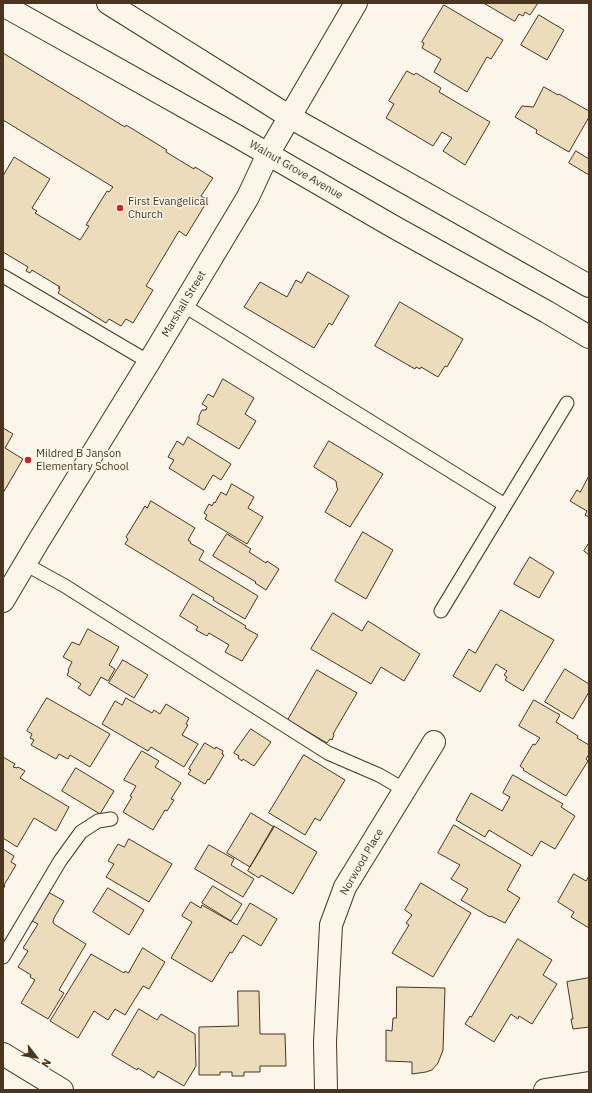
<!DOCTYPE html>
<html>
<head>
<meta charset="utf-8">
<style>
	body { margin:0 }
	#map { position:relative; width:592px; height:1093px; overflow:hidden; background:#fbf6e9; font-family:"IBM Plex Sans",sans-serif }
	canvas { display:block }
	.frame { position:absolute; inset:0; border:4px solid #4a3520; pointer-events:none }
	.north { position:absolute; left:16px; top:1037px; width:40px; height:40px; -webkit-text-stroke:3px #fbf6e9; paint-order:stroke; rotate:121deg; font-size:11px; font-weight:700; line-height:16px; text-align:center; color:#4a3520 }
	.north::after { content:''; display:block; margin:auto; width:14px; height:18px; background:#4a3520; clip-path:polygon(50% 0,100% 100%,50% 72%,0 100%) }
</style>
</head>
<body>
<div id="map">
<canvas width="592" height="1093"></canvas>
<div class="frame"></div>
<div class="north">N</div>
</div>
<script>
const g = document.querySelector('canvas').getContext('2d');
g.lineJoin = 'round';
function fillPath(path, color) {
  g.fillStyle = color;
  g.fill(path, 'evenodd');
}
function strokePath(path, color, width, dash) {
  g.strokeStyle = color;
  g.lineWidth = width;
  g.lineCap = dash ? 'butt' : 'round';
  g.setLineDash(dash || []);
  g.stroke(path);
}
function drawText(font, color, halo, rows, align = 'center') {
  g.font = font + ' "IBM Plex Sans",sans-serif';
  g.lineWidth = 3;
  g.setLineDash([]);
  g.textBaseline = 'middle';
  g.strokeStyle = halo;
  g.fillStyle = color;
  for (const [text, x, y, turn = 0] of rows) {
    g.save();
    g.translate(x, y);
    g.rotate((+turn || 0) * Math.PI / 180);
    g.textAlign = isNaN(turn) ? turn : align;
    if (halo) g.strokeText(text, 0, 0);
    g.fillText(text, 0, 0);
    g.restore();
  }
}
const building = new Path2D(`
	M 484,3 L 538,3 L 530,15 L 525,12 L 523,16 L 519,14 L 515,21 Z
	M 444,5 L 503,40 L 491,59 L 487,57 L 467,92 L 434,72 L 441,59 L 422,48 L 424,43 L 422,42 Z
	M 539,15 L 564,30 L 547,60 L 521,45 Z
	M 3,53 L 125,127 L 126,125 L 167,150 L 166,152 L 194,169 L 195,167 L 213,178 L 201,196 L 208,200 L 186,236 L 179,231 L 146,286 L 153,290 L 133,323 L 126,319 L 121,326 L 109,319 L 106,323 L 58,293 L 60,289 L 58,288 L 60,287 L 32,270 L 30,273 L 26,271 L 28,267 L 3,252 L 3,176 L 14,157 L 50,179 L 32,208 L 37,211 L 35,213 L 80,240 L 89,226 L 86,225 L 107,191 L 109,192 L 113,187 L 3,120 Z
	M 407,71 L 414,75 L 416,73 L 441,88 L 439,92 L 490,122 L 465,165 L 443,151 L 452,138 L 442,132 L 433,146 L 386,118 L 394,104 L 389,101 Z
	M 544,87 L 558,95 L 559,94 L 589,111 L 589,117 L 569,152 L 536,133 L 537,130 L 515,117 L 522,106 L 533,107 Z
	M 576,151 L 589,159 L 589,175 L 569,163 Z
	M 308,272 L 349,296 L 332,325 L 329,323 L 314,348 L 244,307 L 260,282 L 287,297 L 296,280 L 301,283 Z
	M 400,302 L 463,339 L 447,367 L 445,366 L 438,377 L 421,367 L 420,369 L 416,367 L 415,369 L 375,346 Z
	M 223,379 L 254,398 L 245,414 L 256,421 L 239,449 L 197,424 L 199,420 L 199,416 L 202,410 L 206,410 L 207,407 L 202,404 L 208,394 L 213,397 Z
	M 3,428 L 13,434 L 5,448 L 23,459 L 3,493 Z
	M 188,437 L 231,464 L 221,480 L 213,475 L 204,490 L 169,468 L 174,460 L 168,457 L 177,441 L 183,445 Z
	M 329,441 L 383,474 L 350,527 L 325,512 L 338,489 L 337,488 L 336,481 L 314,467 Z
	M 589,476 L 589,517 L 585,515 L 587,511 L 570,501 L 577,490 L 580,492 Z
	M 232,484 L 254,497 L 248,508 L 263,517 L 247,544 L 205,519 L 207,515 L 204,513 L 209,504 L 212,506 L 214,502 L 215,503 L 221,492 L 226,495 Z
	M 151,501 L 195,528 L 188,540 L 191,542 L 190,543 L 204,551 L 199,560 L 258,596 L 245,619 L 213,600 L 214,598 L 125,544 L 128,539 L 126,537 L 145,506 L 147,508 Z
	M 363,532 L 393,550 L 366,599 L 335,581 Z
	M 227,534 L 251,549 L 249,552 L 266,563 L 267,561 L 279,569 L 266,590 L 255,583 L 256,582 L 213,556 Z
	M 589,543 L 589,555 L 584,551 Z
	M 530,557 L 554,572 L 539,598 L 514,584 Z
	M 193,594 L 246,626 L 245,628 L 258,635 L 242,661 L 225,652 L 229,645 L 209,633 L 207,636 L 196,630 L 198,627 L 180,616 Z
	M 501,610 L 554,640 L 523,691 L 505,680 L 507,677 L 504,675 L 507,671 L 496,664 L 480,692 L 453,676 L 469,649 L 475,653 Z
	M 333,613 L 362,631 L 368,621 L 420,654 L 404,681 L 381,667 L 371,684 L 311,649 Z
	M 88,629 L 119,647 L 109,665 L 115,669 L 108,681 L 101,677 L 90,696 L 78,688 L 81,684 L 67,675 L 69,671 L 68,670 L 72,662 L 63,657 L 72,642 L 79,645 Z
	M 123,660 L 148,675 L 134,698 L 109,683 Z
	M 565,669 L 589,684 L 589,692 L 573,719 L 545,702 Z
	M 317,670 L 357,693 L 333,734 L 334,735 L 332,740 L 330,739 L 327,743 L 288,720 Z
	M 47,698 L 110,734 L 90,767 L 70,755 L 68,759 L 59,754 L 56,759 L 31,745 L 34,740 L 30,738 L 32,734 L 27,731 Z
	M 126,698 L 152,713 L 154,710 L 160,714 L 166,704 L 189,718 L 186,724 L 188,725 L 182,735 L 198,744 L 184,767 L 151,747 L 148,751 L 102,724 L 115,701 L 122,705 Z
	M 534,700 L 560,715 L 556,722 L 578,736 L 577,738 L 589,745 L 589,754 L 586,759 L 588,761 L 566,796 L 523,770 L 524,769 L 520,766 L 533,744 L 535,745 L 540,738 L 519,726 Z
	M 251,729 L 271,742 L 254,766 L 243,759 L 242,761 L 238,758 L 239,756 L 234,753 Z
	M 205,743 L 215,749 L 216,747 L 223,751 L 222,754 L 224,755 L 209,780 L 208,779 L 205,784 L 188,774 L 191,770 L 189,769 Z
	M 142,751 L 159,761 L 155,767 L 181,783 L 171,799 L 174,800 L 167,811 L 165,810 L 153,830 L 123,812 L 132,797 L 130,796 L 136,786 L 124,780 Z
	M 304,755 L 345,780 L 320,821 L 315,818 L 305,835 L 269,813 Z
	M 3,757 L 15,764 L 13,767 L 17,768 L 18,767 L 25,771 L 20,778 L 69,807 L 56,831 L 34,818 L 17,847 L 3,838 Z
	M 76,768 L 114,791 L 100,814 L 62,791 Z
	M 513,775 L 563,804 L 561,807 L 575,816 L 555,849 L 541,841 L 532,856 L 489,830 L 485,837 L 456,820 L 471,793 L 502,811 L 510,797 L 503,793 Z
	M 251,813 L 274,827 L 250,867 L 227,853 Z
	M 454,825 L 521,865 L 507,890 L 520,898 L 505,923 L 491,916 L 490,917 L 461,900 L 468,889 L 451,879 L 460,865 L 438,853 Z
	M 274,826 L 317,852 L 293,894 L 261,875 L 259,878 L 248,871 Z
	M 129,839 L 172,864 L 149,902 L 106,877 L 114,864 L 108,861 L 118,844 L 124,847 Z
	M 209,845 L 234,859 L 231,865 L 254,879 L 243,897 L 195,869 Z
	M 3,849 L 14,856 L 11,862 L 16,865 L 4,885 L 5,886 L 3,889 Z
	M 574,874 L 586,881 L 589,876 L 589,928 L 571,917 L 574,912 L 558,902 Z
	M 421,883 L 471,913 L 433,977 L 392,953 L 409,925 L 406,923 L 412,915 L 405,910 Z
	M 213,886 L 242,904 L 231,921 L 202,903 Z
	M 108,888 L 144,910 L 129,935 L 93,912 Z
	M 48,892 L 64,901 L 54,918 L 53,922 L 54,924 L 86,944 L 59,990 L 64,993 L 48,1019 L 21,1003 L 35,980 L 30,977 L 31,975 L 18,967 L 28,951 L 23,948 L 38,924 L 30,920 Z
	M 191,902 L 201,908 L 202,905 L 237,925 L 250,903 L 277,919 L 261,946 L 243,935 L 232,953 L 230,952 L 212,982 L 171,958 L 192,922 L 182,916 Z
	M 518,939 L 552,960 L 543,975 L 557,984 L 532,1024 L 519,1016 L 518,1019 L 511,1014 L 494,1042 L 465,1024 L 470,1016 L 471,1017 Z
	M 143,948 L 165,962 L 149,989 L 143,986 L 125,1015 L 115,1009 L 108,1020 L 94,1011 L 78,1038 L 50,1021 L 91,954 L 124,973 L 125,971 L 128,973 Z
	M 589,978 L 589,1027 L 573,1029 L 571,1019 L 573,1019 L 567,982 Z
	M 397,987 L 445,988 L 443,1050 L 438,1063 L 432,1070 L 426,1072 L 412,1074 L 412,1062 L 386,1061 L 386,1030 L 392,1031 L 393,1018 L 396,1018 Z
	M 238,991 L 259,991 L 260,1034 L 285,1034 L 286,1066 L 260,1066 L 260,1072 L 244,1072 L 244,1076 L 232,1076 L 232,1072 L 220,1072 L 220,1075 L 199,1075 L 199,1027 L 238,1026 Z
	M 139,1009 L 157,1020 L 161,1014 L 195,1034 L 196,1066 L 184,1086 L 158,1071 L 154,1078 L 138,1068 L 137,1070 L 112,1055 Z`);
fillPath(building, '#ecdcbc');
strokePath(building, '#4a3520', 1);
const service = new Path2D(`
	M 3,276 L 149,362
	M 183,305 L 505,505
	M 25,564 L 65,586 L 328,753 L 379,775 L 405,790
	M 441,611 L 567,403
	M 3,957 L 60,861 L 81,832 L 98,821 L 111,819`);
const minor = new Path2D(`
	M 3,1054 L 62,1090
	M 326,1090 L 325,1042 L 331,925 L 345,887 L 434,742
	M 545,1090 L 589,1083`);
const tertiary = new Path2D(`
	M 3,601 L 38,542 L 149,362 L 248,197 L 268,154 L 356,3`);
const secondary = new Path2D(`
	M 108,3 L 255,95 L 290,117 L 589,286
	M 3,5 L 235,135 L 394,227 L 547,312 L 589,337`);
strokePath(service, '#4a3520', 15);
strokePath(minor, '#4a3520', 24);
strokePath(tertiary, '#4a3520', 24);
strokePath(secondary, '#4a3520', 24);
strokePath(service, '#fbf6e9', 13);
strokePath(minor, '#fbf6e9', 22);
strokePath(tertiary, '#fbf6e9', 22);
strokePath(secondary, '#fbf6e9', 22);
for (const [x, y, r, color] of [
	[120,208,4,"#c62828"],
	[28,460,4,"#c62828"]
]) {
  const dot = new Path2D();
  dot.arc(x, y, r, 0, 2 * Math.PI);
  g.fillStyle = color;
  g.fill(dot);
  strokePath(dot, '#fbf6e9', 1.5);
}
drawText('11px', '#4a3520', '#fbf6e9', [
	["Walnut Grove Avenue",296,170,30],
	["Marshall Street",184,304,-59],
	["Norwood Place",362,862,-60]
]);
drawText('11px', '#4a3520', '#fbf6e9', [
	["First Evangelical",128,202],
	["Church",128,215],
	["Mildred B Janson",36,454],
	["Elementary School",36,467]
], 'left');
</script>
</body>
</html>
